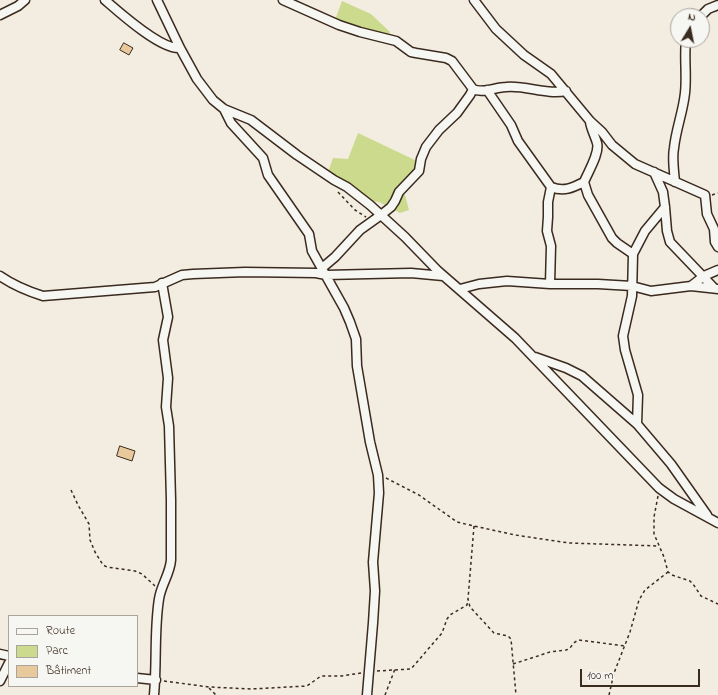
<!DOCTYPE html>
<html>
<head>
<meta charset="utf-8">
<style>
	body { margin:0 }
	#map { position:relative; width:718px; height:695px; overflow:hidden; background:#f3ede1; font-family:"Indie Flower",sans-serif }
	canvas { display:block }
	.legend { position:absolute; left:8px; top:615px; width:130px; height:72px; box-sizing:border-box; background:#f6f6f2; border:1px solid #aba49d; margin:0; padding:5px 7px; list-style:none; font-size:12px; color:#3b2a1e }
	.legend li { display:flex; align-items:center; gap:8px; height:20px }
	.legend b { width:20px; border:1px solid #aba49d }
	.north { position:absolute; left:670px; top:8px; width:40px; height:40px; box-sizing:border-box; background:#f6f6f2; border:1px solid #aba49d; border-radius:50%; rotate:10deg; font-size:11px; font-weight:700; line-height:16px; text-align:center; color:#3b2a1e }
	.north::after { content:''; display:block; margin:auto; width:14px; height:18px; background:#3b2a1e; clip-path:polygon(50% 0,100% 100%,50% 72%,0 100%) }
	.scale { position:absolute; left:580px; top:669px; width:120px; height:18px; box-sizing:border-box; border:2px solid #3b2a1e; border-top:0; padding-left:5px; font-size:12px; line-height:14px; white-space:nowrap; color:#3b2a1e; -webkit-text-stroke:3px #f6f6f2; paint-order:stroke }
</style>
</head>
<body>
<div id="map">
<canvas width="718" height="695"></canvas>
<ul class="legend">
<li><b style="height:5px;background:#f6f6f2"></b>Route</li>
<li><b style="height:11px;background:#cbda8d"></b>Parc</li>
<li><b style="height:11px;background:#e8c99b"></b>Bâtiment</li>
</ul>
<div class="north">N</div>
<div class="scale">100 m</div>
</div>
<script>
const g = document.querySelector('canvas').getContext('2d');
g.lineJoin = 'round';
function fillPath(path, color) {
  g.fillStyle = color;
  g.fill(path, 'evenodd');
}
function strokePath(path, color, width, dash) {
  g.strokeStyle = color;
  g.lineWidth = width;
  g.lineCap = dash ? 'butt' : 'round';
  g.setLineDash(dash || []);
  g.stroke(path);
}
fillPath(new Path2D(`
	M 342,1 L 371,14 L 390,32 L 387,39 L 334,23 Z
	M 358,133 L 419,162 L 417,170 L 397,193 L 405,195 L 409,210 L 400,213 L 379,202 L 370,201 L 327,175 L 333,158 L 348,159 Z`), '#cbda8d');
const building = new Path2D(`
	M 124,43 L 133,48 L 129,55 L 120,50 Z
	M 120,446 L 135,451 L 132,461 L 117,456 Z`);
fillPath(building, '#e8c99b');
strokePath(building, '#3b2a1e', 1);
const street = new Path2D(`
	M 105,0 C 120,13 161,50 180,48
	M 157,0 L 180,48 L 197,79 L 213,100 L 224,109 L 251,120 L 297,155 L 334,180 L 347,187 L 370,205 L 405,237 L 438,271 L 515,338 L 659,488 L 674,499 L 718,523
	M 283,0 L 339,25 L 360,32 L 396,41 L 411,52 L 416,53 L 446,58 L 452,61 L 473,89 C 482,94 496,87 506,87 C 526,85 546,95 566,91
	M 474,0 L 496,29 L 524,55 L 551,74 L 590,121 L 602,132 L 612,145 L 635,164 L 705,195 L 707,214 L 714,229 L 715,242 L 718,247
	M 0,15 L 18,6 L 25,0
	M 701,16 L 708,9 L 718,5
	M 487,90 L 511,125 L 518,141 L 551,187
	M 224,109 L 231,123 L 263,158 L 268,175 L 309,234 L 312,251 L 344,308 L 350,322 L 356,339 L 357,366 L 370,442 L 378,475 L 379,493 L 373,562 L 375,591 L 373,623 L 367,695
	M 654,172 L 663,192 L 665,207 L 667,231 L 670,242 L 714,288
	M 584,182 L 588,195 L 612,238 L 617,243 L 633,254 L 632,296 L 623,336 L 625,350 L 638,395 L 637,424
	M 675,182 C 674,171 672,158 674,148 C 676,129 683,112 685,93 C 687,75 684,58 686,40
	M 633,254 L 645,231 L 665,207
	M 322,268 L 335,257 L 360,230 L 381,215 L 391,207 L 395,201 L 399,192 L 419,171 L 421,159 L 426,147 L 439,130 L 457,113 L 470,95 L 473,89
	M 0,276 C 13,285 27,291 43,296 L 155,287 L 182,275 L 193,274 L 245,272 L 316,273 L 326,275 L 411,273 L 443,276
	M 550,284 L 551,246 L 547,231 L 548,217 L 548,202 L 551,187 C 564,192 572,188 584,182 C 588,172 600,153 597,143 C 595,136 591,129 590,122
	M 691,286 L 704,276 L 718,270
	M 460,289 L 479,284 L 507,281 L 550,284 L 598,284 L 632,286 L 651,291 L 691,286 L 718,289
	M 535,357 L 566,368 L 582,376 L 637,424 L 671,464 L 707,515
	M 0,654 L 9,656
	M 137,678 L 156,680
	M 0,681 L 9,663
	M 154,695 C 157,663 154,630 159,599 C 161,585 170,574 171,560 L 171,500 L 169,426 L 166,407 L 168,378 L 163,340 L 168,317 L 162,283`);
strokePath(street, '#3b2a1e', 11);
strokePath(new Path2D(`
	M 338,192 L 355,210 L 366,217
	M 712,195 L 718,193
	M 386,478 L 419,495 L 457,522 L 474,526 L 515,535 L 569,543 L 659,546
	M 71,490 L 78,505 L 89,524 L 90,540 L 95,552 L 103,565 L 107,567 L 135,571 L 142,574 L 155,586
	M 658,496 L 654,517 L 654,534 L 664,557 L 668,572 L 672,575 L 690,581 L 693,584 L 701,596 L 718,604
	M 474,526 L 468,599 L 470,607 L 494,633 L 508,636 L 511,639 L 516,695
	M 513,664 L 550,652 L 566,650 L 569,649 L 575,642 L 579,640 L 625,646
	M 377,671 L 411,669 L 442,633 L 447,619 L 450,615 L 467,605 L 468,599
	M 164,681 L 209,687 L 251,689 L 307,686 L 321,676 L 341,676 L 361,673
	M 209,688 L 216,695
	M 385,695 L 395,669
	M 609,695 L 614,673 L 630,632 L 639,600 L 645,590 L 668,572`), '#3b2a1e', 1.5, [3, 3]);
strokePath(street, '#f6f6f2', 8);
</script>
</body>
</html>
